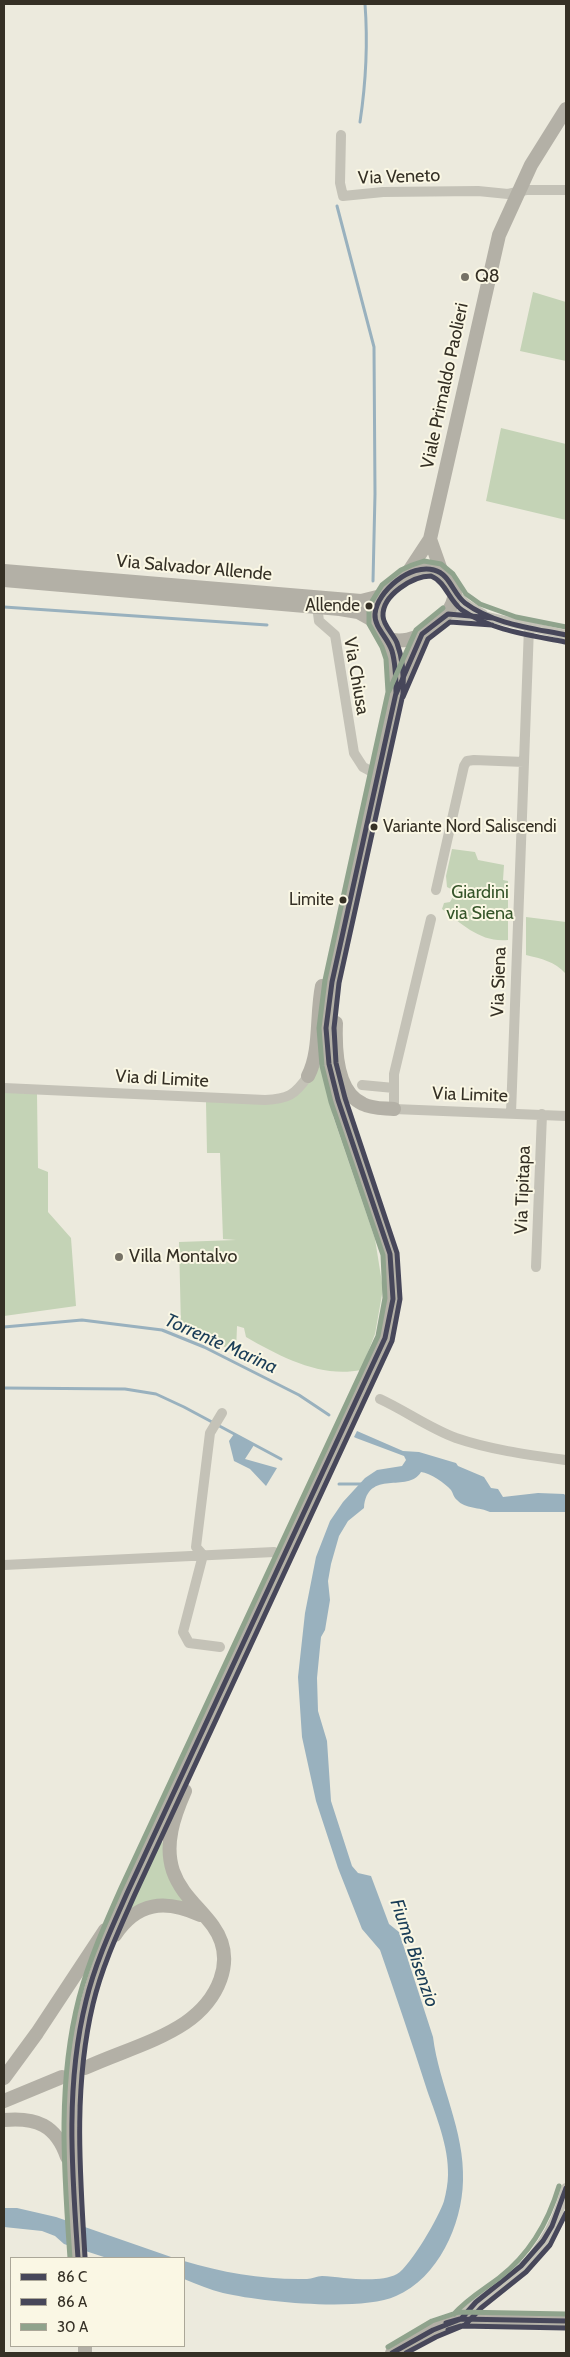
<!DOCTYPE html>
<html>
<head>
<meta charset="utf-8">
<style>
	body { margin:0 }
	#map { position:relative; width:570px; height:2357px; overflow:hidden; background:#eceadd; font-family:Cabin,sans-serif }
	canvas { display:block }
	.frame { position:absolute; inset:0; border:5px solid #353025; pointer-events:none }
	.legend { position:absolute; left:10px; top:2257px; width:175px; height:90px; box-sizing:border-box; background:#faf7e4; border:1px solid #aba798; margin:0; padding:6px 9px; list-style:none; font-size:15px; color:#353025 }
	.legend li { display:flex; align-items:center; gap:10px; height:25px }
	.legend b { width:25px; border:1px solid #aba798 }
</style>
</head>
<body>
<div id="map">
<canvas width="570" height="2357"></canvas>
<div class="frame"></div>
<ul class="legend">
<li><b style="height:6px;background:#47475a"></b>86 C</li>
<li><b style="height:6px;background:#47475a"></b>86 A</li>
<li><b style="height:6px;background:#8fa38c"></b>30 A</li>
</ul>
</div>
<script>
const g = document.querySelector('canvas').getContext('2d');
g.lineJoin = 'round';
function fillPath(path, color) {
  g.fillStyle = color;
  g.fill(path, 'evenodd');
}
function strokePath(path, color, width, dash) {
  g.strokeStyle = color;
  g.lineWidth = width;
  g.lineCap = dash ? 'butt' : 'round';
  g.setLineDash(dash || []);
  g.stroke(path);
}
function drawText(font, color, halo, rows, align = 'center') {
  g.font = font + ' Cabin,sans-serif';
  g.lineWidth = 4;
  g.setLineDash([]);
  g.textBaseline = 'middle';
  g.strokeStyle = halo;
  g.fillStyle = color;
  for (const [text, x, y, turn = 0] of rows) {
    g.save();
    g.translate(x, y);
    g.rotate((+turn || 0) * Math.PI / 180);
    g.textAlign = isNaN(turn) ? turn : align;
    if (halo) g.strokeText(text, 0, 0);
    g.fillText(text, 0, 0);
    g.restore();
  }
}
fillPath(new Path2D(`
	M 533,292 L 566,302 L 566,361 L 520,351 Z
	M 501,428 L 566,444 L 566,520 L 486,501 Z
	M 452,849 L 475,852 L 478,860 L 504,865 L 503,880 L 508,881 L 508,940 C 481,943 462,924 442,909 L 444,903 L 450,902 L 454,895 L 453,890 L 447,887 L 446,876 Z
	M 526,917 L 566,922 L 566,974 C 554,961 542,959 526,955 Z
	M 320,1066 L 331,1102 L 333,1116 L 375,1239 L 383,1289 L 375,1334 L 361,1370 C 320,1378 281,1357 246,1337 L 244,1328 L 237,1326 L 236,1352 L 181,1327 L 179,1242 L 236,1240 L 223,1239 L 220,1153 L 207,1153 L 206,1102 L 285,1100 Z
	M 4,1092 L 37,1094 L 38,1168 L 48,1172 L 48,1212 L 71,1238 L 76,1306 L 4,1316 Z
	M 162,1841 L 184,1902 L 130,1909 L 159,1843 Z`), '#c4d3b6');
fillPath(new Path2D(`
	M 357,1431 L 403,1451 L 419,1452 L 456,1463 L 458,1466 L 484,1477 L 491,1488 L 498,1489 L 503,1497 L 538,1493 L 564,1494 L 566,1496 L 566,1512 L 490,1512 C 480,1507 465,1509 457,1500 C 454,1498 453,1493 451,1490 C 445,1483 430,1473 421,1472 C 408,1494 367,1468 364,1508 L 348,1521 L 339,1536 L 331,1564 L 328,1581 L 330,1600 L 325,1630 L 321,1637 L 317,1678 L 318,1711 L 327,1741 L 331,1801 L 352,1866 L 358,1873 L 371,1876 L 389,1924 L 399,1932 L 433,2037 C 439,2085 465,2131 463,2181 C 462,2225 438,2278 396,2296 C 360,2312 262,2302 223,2293 C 210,2290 197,2284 184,2279 L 184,2261 C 224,2273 265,2280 307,2279 C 312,2279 317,2276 322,2276 C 343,2277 378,2284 397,2274 C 410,2267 440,2215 444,2201 C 446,2193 448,2183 448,2175 C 449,2147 436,2116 427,2090 C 412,2043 396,1996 380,1950 L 362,1929 L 338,1868 L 316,1801 L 302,1737 L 298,1677 L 305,1613 L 316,1557 L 330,1521 L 343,1502 L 365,1478 L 377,1470 L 402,1466 L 406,1460 L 404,1456 L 356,1438 L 354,1437 Z
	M 234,1434 L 254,1445 L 245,1459 L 277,1468 L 266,1486 L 250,1469 L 234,1461 L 229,1441 Z
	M 4,2208 L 17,2208 L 56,2217 L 174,2258 L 107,2258 L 64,2244 L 55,2236 L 42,2231 L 4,2227 Z`), '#99b1be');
strokePath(new Path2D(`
	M 360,122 C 366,82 368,44 365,4
	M 337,206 L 374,347 L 375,494 L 373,581
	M 4,607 L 267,625
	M 4,1327 L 82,1320 L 162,1330 L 204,1347 L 299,1395 L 329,1415
	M 4,1388 L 125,1389 L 156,1394 L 184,1407 L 281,1459
	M 339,1484 L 364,1484`), '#99b1be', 3);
strokePath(new Path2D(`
	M 341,135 L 340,183 L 343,196 L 383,192 L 478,191 L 508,194 L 526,190 L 566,190
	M 455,593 L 466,604 L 483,614
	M 317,606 L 319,621 L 335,635 L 354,753 L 363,767 L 378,775
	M 448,614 L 488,617 L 566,635
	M 436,890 L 464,766 L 467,761 L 474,760 L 524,762
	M 431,919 L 394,1074 L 394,1109 L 566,1116
	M 362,1085 L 394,1088
	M 4,1088 L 265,1100 C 288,1099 295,1095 308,1076
	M 511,1113 L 529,627
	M 536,1267 L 542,1114
	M 380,1399 C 406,1411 429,1428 456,1438 C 491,1450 530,1455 566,1460
	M 4,1565 L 274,1552
	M 220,1647 L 189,1643 L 183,1632 L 203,1555 L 196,1547 L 210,1433 L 222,1413
	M 460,2319 C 471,2304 487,2296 502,2285 C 535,2261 556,2228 566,2188`), '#c4c2b7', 10);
strokePath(new Path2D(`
	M 430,539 L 442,573
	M 4,571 L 361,601 L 381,596
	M 405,577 L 430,539 L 499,235 L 531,165 L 566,109
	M 4,580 L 340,609 L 358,612 L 376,622
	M 386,638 C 413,649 452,621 455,593 C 439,547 404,577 381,596 C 368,616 378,623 387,639 C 394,654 396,671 396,687
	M 336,1023 C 335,1048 336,1092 363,1104 C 372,1109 384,1108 394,1109
	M 308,1076 C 321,1051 316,1015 322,986
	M 115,1935 C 137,1902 165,1899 200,1915
	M 75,2059 C 93,1947 149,1846 197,1743 C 260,1608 323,1473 385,1338 L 393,1299 L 390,1254 L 338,1100 L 329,1064 L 326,1028 L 332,982 L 396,693 L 422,634
	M 85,2068 C 117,2053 155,2043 185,2023 C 217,2001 238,1961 213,1926 C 199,1907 181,1894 173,1871 C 164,1844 174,1816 185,1791
	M 4,2078 L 37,2033 L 105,1930
	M 72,2084 L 70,2126 L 78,2258
	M 4,2101 L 62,2077
	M 4,2120 C 36,2117 56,2125 67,2157
	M 85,2346 L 85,2353
	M 392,2353 L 435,2328 L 460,2319 L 566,2321`), '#b3b0a6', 14);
strokePath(new Path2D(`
	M 72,2084 L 75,2059`), '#b3b0a6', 14);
strokePath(new Path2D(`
	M 396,694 L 422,634 L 448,614 L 493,618
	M 78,2258 C 72,2172 65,2085 86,2001 C 95,1963 112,1927 128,1891 L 385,1338 L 393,1299 L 390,1254 L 338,1100 L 329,1064 L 326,1028 L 332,982 L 396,693 C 396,679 396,665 392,651 C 388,638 374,627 375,614 C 377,591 411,563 434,570 C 450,574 453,594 465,603 C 493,624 532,628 566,635
	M 446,2323 L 460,2319 L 566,2321
	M 392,2353 L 433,2330 L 461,2319 L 476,2302 L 521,2266 L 543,2241 L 552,2226 L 566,2188`), '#47475a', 5);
strokePath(new Path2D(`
	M 403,697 L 428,639 L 450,622 L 492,625
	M 85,2257 C 80,2173 73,2088 93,2004 C 102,1966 119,1930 135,1894 L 392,1341 L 400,1299 L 397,1253 L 345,1098 L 336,1063 L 334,1028 L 339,983 L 403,694 C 404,677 403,659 397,643 C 394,635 383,625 383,616 C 382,595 413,576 431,576 C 446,582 449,601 462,610 C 492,631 530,635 565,642
	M 448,2330 L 461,2326 L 566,2328
	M 406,2353 L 436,2337 L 465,2325 L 481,2308 L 526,2272 L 550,2245 L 566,2213`), '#47475a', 5);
strokePath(new Path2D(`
	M 389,691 L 416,630 L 443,608
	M 70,2258 C 64,2172 57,2083 79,1998 C 89,1960 105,1924 121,1888 L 378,1336 L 385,1298 L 383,1255 L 331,1102 L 322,1066 L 319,1028 L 325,980 L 388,692 L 386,659 L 382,647 L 369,624 L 369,606 L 382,585 L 401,570 L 412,565 L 424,561 L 441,564 L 453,574 L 466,594 L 480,604 L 516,617 L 566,627
	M 454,2314 C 467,2299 483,2290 499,2278 C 530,2254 548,2223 559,2186
	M 388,2347 L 432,2321 L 459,2312 L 566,2314`), '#8fa38c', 5);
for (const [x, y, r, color] of [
	[465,277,5,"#757165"],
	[369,606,4.5,"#353025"],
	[374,827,4.5,"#353025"],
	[343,900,4.5,"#353025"],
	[119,1257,5,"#757165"]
]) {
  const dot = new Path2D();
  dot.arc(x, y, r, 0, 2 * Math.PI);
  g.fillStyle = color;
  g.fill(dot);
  strokePath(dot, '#faf7e4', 2);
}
drawText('17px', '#353025', '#faf7e4', [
	["Allende",360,606],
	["Variante Nord Saliscendi",383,827,"left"],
	["Limite",334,900]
], 'right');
drawText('18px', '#353025', '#faf7e4', [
	["Via Veneto",399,177,-2],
	["Viale Primaldo Paolieri",445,386,-78],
	["Via Salvador Allende",194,568,5],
	["Via Chiusa",356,676,80],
	["Via Siena",499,982,-88],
	["Via di Limite",162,1079,3],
	["Via Limite",470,1095,2],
	["Via Tipitapa",523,1190,-88]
]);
drawText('18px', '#353025', '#faf7e4', [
	["Q8",475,277],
	["Villa Montalvo",129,1257]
], 'left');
drawText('18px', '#345428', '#faf7e4', [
	["Giardini",480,893],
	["via Siena",480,914]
]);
drawText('italic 19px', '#1a3d57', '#faf7e4', [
	["Torrente Marina",221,1344,24],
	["Fiume Bisenzio",414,1953,71]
]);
</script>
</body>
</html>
